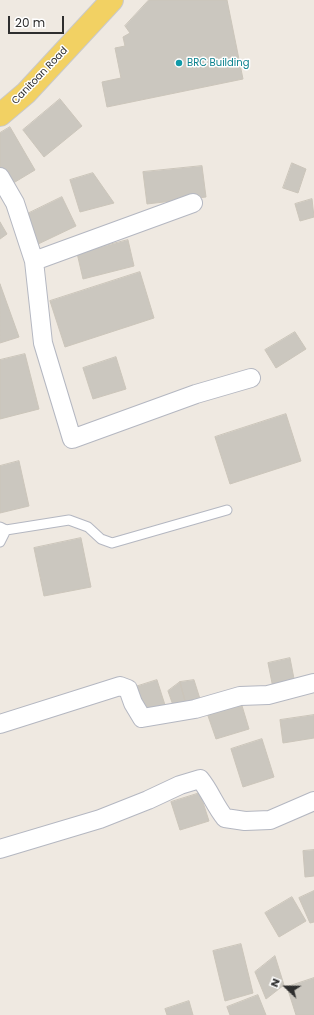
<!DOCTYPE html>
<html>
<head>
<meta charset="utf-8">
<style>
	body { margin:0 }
	#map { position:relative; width:314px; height:1015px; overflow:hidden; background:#efe9e1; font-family:Poppins,sans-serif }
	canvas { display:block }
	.north { position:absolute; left:266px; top:967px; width:40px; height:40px; -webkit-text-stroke:3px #fff; paint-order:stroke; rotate:292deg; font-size:11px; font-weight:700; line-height:16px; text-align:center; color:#2e2e2e }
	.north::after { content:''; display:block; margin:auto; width:14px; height:18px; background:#2e2e2e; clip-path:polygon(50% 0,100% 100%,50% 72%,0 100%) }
	.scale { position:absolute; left:8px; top:16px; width:56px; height:18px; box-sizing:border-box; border:2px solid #2e2e2e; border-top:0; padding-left:5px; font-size:12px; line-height:14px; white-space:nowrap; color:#2e2e2e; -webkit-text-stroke:3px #fff; paint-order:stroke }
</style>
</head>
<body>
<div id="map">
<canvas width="314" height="1015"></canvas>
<div class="north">N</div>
<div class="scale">20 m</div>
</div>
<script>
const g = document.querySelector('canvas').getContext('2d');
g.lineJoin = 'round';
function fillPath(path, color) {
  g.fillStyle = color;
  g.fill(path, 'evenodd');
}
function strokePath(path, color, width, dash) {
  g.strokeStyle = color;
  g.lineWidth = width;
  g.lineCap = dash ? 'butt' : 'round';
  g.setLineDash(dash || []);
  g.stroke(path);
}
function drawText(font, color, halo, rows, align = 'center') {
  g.font = font + ' Poppins,sans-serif';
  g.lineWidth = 3;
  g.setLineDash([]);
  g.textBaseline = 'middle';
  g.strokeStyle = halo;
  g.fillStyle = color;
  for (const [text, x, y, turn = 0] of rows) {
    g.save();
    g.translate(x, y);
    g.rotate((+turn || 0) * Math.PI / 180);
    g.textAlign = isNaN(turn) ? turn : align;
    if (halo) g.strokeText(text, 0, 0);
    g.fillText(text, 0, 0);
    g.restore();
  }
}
const building = new Path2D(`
	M 149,0 L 227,0 L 243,79 L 107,107 L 102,82 L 121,78 L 115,48 L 125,46 L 123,37 L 130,33 L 125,26 Z
	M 60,99 L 82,126 L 44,157 L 23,130 Z
	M 10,127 L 35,170 L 10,185 L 0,167 L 0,133 Z
	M 292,163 L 306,169 L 298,193 L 283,188 Z
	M 202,166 L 206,197 L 147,204 L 143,172 Z
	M 93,173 L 114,203 L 80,212 L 70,180 Z
	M 62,197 L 76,226 L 34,246 L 21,217 Z
	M 312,199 L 314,217 L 300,221 L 295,204 Z
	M 0,222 L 7,234 L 0,239 Z
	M 128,240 L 134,266 L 83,279 L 77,253 Z
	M 140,272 L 154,318 L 65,347 L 50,301 Z
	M 0,284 L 19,337 L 0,343 Z
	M 295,332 L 306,349 L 276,368 L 265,350 Z
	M 25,354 L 39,409 L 0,419 L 0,360 Z
	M 116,357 L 126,389 L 93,399 L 83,368 Z
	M 286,414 L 301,461 L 230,484 L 215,437 Z
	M 19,461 L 29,506 L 0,513 L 0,466 Z
	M 81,538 L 91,587 L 44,596 L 34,548 Z
	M 290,658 L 295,684 L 273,688 L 268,663 Z
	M 157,680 L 165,705 L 144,713 L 135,687 Z
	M 194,680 L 201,702 L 186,705 L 180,682 Z
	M 180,682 L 186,705 L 175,711 L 168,691 Z
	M 240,699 L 249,729 L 216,739 L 206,710 Z
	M 314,715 L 314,738 L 283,743 L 280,720 Z
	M 262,739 L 274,777 L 243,787 L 231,749 Z
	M 200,793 L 209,821 L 180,830 L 171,802 Z
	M 314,850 L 314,876 L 305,877 L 303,851 Z
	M 314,891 L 314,922 L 310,923 L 299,898 Z
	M 292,897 L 306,921 L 279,937 L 265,913 Z
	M 241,944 L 253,993 L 225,1001 L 213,951 Z
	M 275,956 L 284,985 L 266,999 L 255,972 Z
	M 314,978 L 314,1015 L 296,1015 L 287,987 Z
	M 258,995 L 266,1015 L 230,1015 L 227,1007 Z
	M 189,1001 L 193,1015 L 167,1015 L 165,1009 Z`);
fillPath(building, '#cbc7bf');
strokePath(building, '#cbc5ba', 1);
const lane = new Path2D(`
	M 0,527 L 6,530 L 69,520 L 88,527 L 101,539 L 112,543 L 227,510
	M 0,542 L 6,530`);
const street = new Path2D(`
	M 0,177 L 15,203 L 34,261 L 43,343 L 72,439 L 196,394 L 251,378
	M 34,261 L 193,203
	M 0,724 L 120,686 L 128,689 L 133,703 L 142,718 L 195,709 L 240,696 L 268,695 L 314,683
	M 0,849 L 100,819 L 148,800 L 180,785 L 200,779 C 210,791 215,806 225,818 L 245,821 L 270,820 L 314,801`);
const primary = new Path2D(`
	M 0,115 L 26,93 L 112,0`);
strokePath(lane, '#b4b7c1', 11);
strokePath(street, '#b4b7c1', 20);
strokePath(primary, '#c9c9c9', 24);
strokePath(lane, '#fff', 9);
strokePath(street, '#fff', 18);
strokePath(primary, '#f2d163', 22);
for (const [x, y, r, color] of [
	[179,63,4,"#0f9aa8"]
]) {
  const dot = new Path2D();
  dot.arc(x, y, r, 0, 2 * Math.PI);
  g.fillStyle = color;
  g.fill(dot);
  strokePath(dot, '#fff', 1.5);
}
drawText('10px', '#0d838f', '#fff', [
	["BRC Building",187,63]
], 'left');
drawText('10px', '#2e2e2e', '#fff', [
	["Canitoan Road",40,76,-46]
]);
</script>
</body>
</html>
